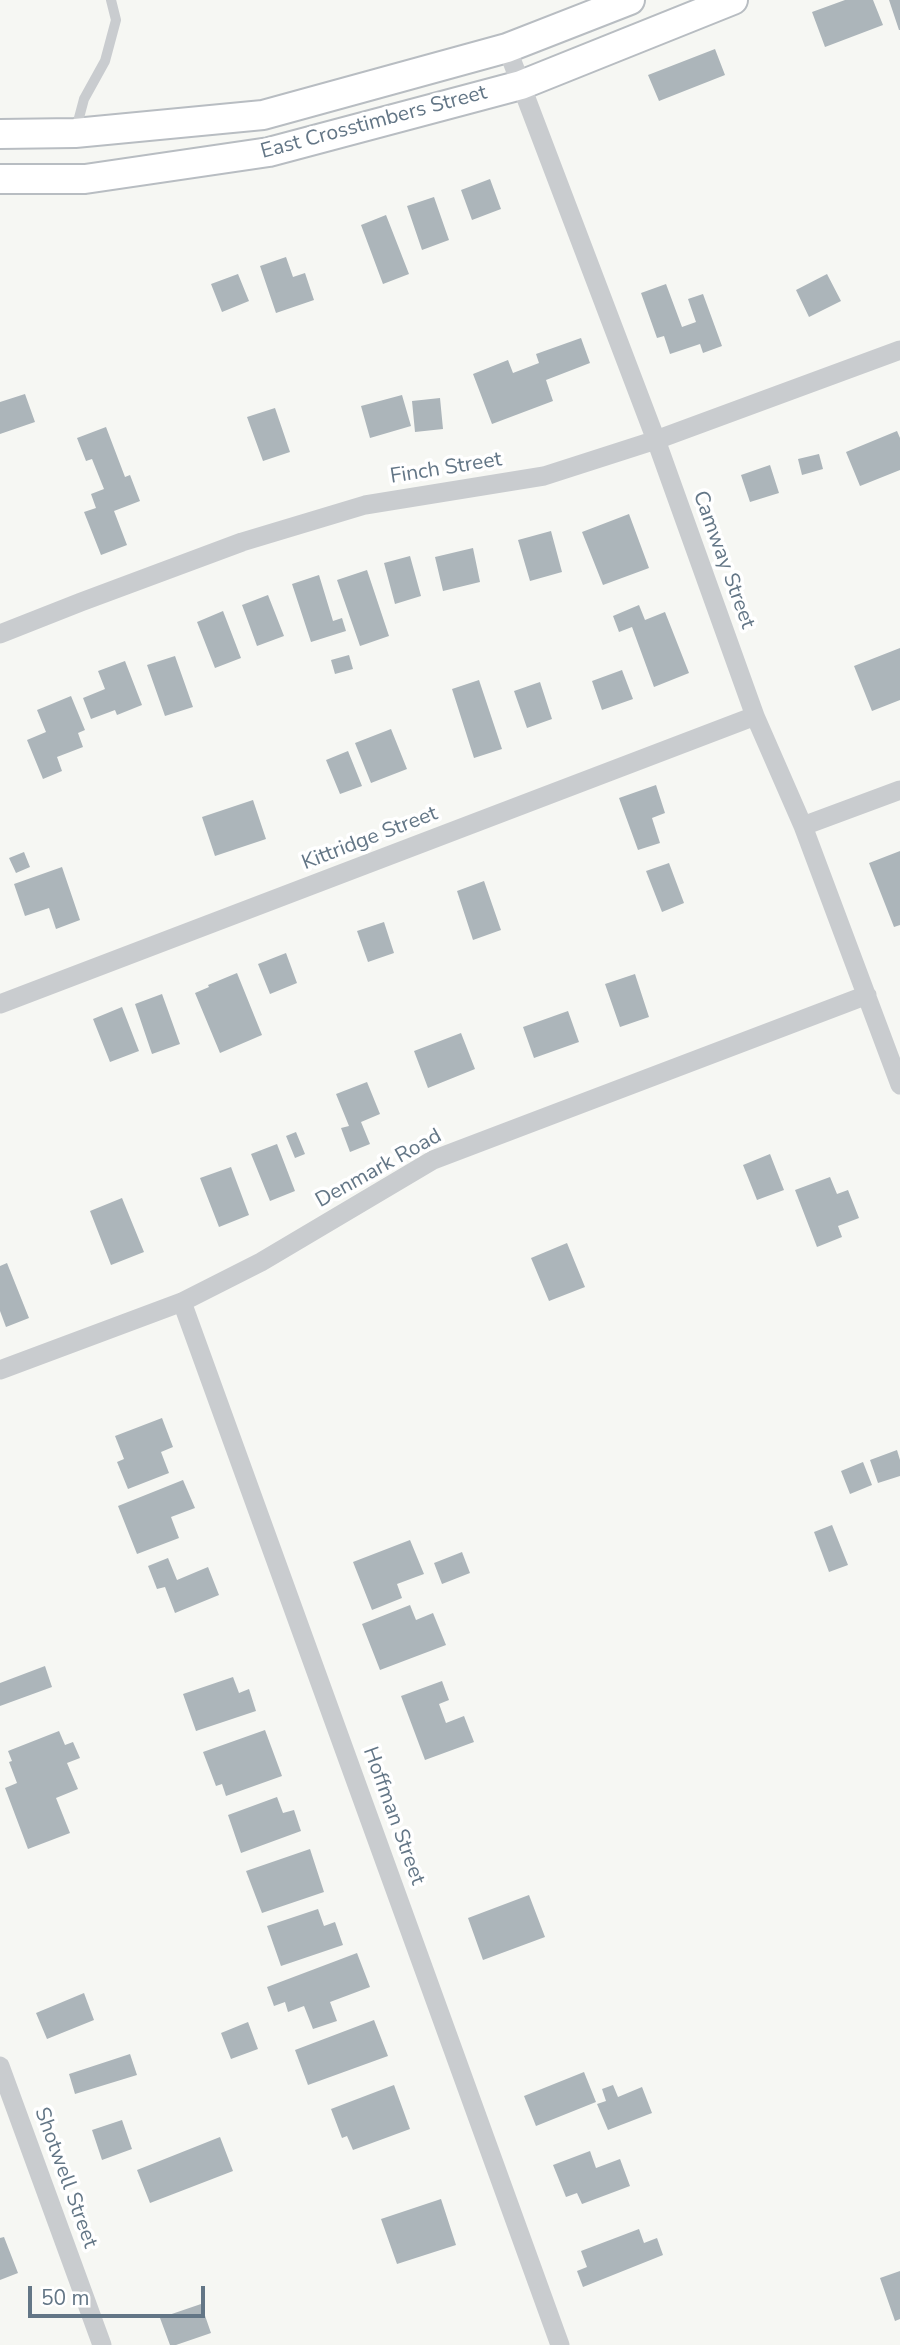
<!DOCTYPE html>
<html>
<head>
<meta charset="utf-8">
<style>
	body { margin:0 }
	#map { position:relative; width:900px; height:2345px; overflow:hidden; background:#f6f7f3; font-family:"Nunito Sans",sans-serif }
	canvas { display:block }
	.scale { position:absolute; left:28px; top:2286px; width:177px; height:32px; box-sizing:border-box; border:4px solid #637686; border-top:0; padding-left:9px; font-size:21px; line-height:24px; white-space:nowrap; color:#637686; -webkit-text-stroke:5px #fff; paint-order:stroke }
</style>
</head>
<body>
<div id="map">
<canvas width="900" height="2345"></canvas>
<div class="scale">50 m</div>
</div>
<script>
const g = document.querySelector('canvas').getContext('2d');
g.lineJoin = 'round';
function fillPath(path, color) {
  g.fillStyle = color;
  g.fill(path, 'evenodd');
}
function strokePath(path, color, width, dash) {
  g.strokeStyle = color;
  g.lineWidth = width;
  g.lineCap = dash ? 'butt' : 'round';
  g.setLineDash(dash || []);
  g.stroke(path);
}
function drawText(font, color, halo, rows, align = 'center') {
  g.font = font + ' "Nunito Sans",sans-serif';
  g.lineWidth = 7;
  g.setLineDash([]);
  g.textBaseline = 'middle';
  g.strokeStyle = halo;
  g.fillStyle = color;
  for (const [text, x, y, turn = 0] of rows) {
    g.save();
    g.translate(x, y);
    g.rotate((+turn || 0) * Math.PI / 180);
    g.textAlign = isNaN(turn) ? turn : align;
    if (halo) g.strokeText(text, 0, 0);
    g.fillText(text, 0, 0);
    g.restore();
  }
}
fillPath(new Path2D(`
	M 845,0 L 873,0 L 883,25 L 825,47 L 812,12 Z
	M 889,0 L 900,0 L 900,30 L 899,30 Z
	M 715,49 L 725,75 L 659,101 L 648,75 Z
	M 490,179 L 501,209 L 472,220 L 461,190 Z
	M 434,197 L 449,240 L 422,250 L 407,206 Z
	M 386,215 L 409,274 L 383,284 L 361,225 Z
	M 286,257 L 293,277 L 305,273 L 314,300 L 276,313 L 260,266 Z
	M 238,274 L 249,301 L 222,312 L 211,284 Z
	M 827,274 L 841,301 L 809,317 L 796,290 Z
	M 666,284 L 682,327 L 696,322 L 688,299 L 703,294 L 722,346 L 703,353 L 700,344 L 670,354 L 664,336 L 657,338 L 641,293 Z
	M 581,338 L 590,363 L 546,380 L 553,401 L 492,424 L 473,374 L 508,360 L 513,373 L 539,363 L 536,354 Z
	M 25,394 L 35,422 L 0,434 L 0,402 Z
	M 402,395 L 411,426 L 370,438 L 361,406 Z
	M 440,398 L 443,429 L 415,432 L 412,401 Z
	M 275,408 L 290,452 L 263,461 L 247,417 Z
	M 106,427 L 125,477 L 130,475 L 140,501 L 114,511 L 127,545 L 101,555 L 84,512 L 96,508 L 91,494 L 104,489 L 92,459 L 86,461 L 77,438 Z
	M 897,431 L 900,438 L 900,470 L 860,486 L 846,452 Z
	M 819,454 L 823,469 L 802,475 L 798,459 Z
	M 770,465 L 779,493 L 750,502 L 741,475 Z
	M 629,514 L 649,568 L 603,585 L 582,532 Z
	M 551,531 L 562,572 L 530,581 L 518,540 Z
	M 473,548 L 480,582 L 443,591 L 435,557 Z
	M 410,556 L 421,596 L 395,604 L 384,563 Z
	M 367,570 L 389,636 L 360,646 L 337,580 Z
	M 319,575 L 333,621 L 342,618 L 346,631 L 311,642 L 292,584 Z
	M 268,595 L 284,636 L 257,646 L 242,605 Z
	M 639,605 L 645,620 L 665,612 L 689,673 L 654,687 L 632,627 L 619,632 L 613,616 Z
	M 223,611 L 241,658 L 215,668 L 197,622 Z
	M 900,648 L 900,700 L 872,711 L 854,666 Z
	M 349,655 L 353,669 L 335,674 L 331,660 Z
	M 175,656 L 193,707 L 165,716 L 147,665 Z
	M 125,661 L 142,705 L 117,715 L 115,710 L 91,719 L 83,698 L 105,689 L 98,671 Z
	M 622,670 L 633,699 L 602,710 L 592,681 Z
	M 479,680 L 502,749 L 474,758 L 452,689 Z
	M 540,682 L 552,719 L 527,728 L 514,691 Z
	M 71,696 L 85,730 L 78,733 L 83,747 L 57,757 L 62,771 L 43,779 L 27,740 L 46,732 L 37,710 Z
	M 391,729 L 407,769 L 371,783 L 355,743 Z
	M 348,751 L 362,786 L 340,794 L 326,760 Z
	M 656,785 L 665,813 L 652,818 L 660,843 L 638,850 L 619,798 Z
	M 253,800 L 266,839 L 215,856 L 202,817 Z
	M 900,851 L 900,925 L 894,927 L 869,863 Z
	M 24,852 L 30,867 L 16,873 L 9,858 Z
	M 669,863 L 684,903 L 662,912 L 646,871 Z
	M 62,867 L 80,920 L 56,929 L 49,908 L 25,916 L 14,884 Z
	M 484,881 L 501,930 L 473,940 L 457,891 Z
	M 384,922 L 394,953 L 368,962 L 357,931 Z
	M 286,953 L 297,983 L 270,994 L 258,964 Z
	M 237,973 L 262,1035 L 220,1053 L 195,993 L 209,987 L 208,985 Z
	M 635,974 L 649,1017 L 620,1027 L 605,984 Z
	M 162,994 L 180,1044 L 152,1054 L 135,1004 Z
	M 122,1007 L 139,1051 L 110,1062 L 93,1019 Z
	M 568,1011 L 579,1042 L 534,1058 L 523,1027 Z
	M 461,1033 L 475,1069 L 428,1088 L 414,1051 Z
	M 367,1082 L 380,1114 L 361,1122 L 370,1144 L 350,1152 L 341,1128 L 349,1126 L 336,1094 Z
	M 296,1132 L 305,1154 L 295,1158 L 286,1136 Z
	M 277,1144 L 295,1191 L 270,1201 L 251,1154 Z
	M 770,1154 L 784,1190 L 757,1200 L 743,1165 Z
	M 231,1167 L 249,1215 L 219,1227 L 200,1178 Z
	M 830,1177 L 837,1194 L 848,1190 L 859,1218 L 838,1226 L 842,1237 L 817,1247 L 795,1190 Z
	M 122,1198 L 144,1252 L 111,1265 L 90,1211 Z
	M 567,1243 L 585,1287 L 549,1301 L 531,1258 Z
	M 7,1263 L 29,1318 L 6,1327 L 0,1311 L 0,1266 Z
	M 162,1418 L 173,1447 L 161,1452 L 169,1473 L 128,1489 L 117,1462 L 124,1459 L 115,1436 Z
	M 897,1450 L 900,1460 L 900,1476 L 878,1483 L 870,1460 Z
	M 863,1462 L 872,1485 L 850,1494 L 841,1471 Z
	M 183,1480 L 195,1508 L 171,1517 L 179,1538 L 137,1554 L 118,1506 Z
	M 832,1525 L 848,1565 L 829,1572 L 814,1532 Z
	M 410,1540 L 424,1574 L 397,1584 L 402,1598 L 372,1610 L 353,1562 Z
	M 462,1552 L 470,1573 L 442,1584 L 434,1563 Z
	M 168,1558 L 177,1580 L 208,1567 L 219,1595 L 175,1613 L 165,1587 L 157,1589 L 148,1566 Z
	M 410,1605 L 416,1620 L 433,1613 L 446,1645 L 380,1670 L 362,1624 Z
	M 45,1666 L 52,1687 L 0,1706 L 0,1683 Z
	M 233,1677 L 239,1693 L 249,1689 L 256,1711 L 196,1731 L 183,1694 Z
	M 442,1681 L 449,1700 L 439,1704 L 446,1723 L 464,1716 L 474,1742 L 425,1760 L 401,1696 Z
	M 265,1730 L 282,1776 L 226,1796 L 222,1784 L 216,1786 L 203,1752 Z
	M 59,1731 L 65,1745 L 73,1742 L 80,1758 L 67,1763 L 78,1789 L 56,1798 L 70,1833 L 28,1849 L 5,1788 L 17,1783 L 9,1762 L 12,1761 L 8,1751 Z
	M 277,1797 L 283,1813 L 294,1810 L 301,1831 L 241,1853 L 228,1815 Z
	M 310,1849 L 324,1892 L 262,1913 L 246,1871 Z
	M 529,1895 L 545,1937 L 483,1960 L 468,1918 Z
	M 318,1909 L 324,1926 L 335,1922 L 343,1945 L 281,1966 L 267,1926 Z
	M 357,1953 L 370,1987 L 330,2002 L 337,2021 L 313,2029 L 304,2006 L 288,2012 L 285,2002 L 274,2006 L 267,1987 Z
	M 84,1993 L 94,2020 L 47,2039 L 36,2013 Z
	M 374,2020 L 388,2056 L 308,2085 L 295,2050 Z
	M 248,2022 L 258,2049 L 231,2059 L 221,2033 Z
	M 130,2054 L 137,2075 L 75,2094 L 69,2074 Z
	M 584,2072 L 596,2102 L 536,2126 L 524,2096 Z
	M 394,2085 L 410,2129 L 353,2150 L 347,2136 L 342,2138 L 331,2109 Z
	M 613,2085 L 618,2097 L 642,2087 L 652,2113 L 608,2130 L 597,2104 L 606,2101 L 602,2089 Z
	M 122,2120 L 132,2149 L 102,2160 L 92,2130 Z
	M 220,2137 L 233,2171 L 150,2203 L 137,2170 Z
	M 590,2151 L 596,2168 L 620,2159 L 630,2186 L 582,2204 L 577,2193 L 566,2197 L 553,2165 Z
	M 441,2199 L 456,2245 L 397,2264 L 381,2219 Z
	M 639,2229 L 644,2243 L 657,2238 L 663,2255 L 583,2287 L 577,2271 L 587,2267 L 581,2251 Z
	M 4,2237 L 18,2273 L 0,2280 L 0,2238 Z
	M 900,2271 L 900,2319 L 895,2321 L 880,2278 Z
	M 201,2304 L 211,2333 L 176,2345 L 170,2345 L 160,2318 Z`), '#acb5ba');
const secondary = new Path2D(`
	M 0,134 L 75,133 L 263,115 L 507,48 L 630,0
	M 0,179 L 85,179 L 269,152 L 521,85 L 733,0`);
strokePath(secondary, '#b8bdc2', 32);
strokePath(new Path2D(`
	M 76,129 L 84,99 L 105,61 L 116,20 L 111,0`), '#c9cccf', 10);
strokePath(new Path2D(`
	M 507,48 L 656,440 L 755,716 L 803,826 L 900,1085
	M 0,634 L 81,602 L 242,542 L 365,505 L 544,476 L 656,440 L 900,350
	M 803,826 L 900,790
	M 0,1004 L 755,716
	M 182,1302 L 560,2345
	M 0,1370 L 182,1302 L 261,1262 L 433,1160 L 867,995
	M 0,2066 L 102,2345`), '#c9cccf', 19);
strokePath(secondary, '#fff', 28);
drawText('21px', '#637686', '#fff', [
	["East Crosstimbers Street",374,123,-15],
	["Finch Street",446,469,-9],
	["Camway Street",723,560,70],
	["Kittridge Street",370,839,-21],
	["Denmark Road",379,1169,-29],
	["Hoffman Street",393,1816,70],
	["Shotwell Street",65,2178,70]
]);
</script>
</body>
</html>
